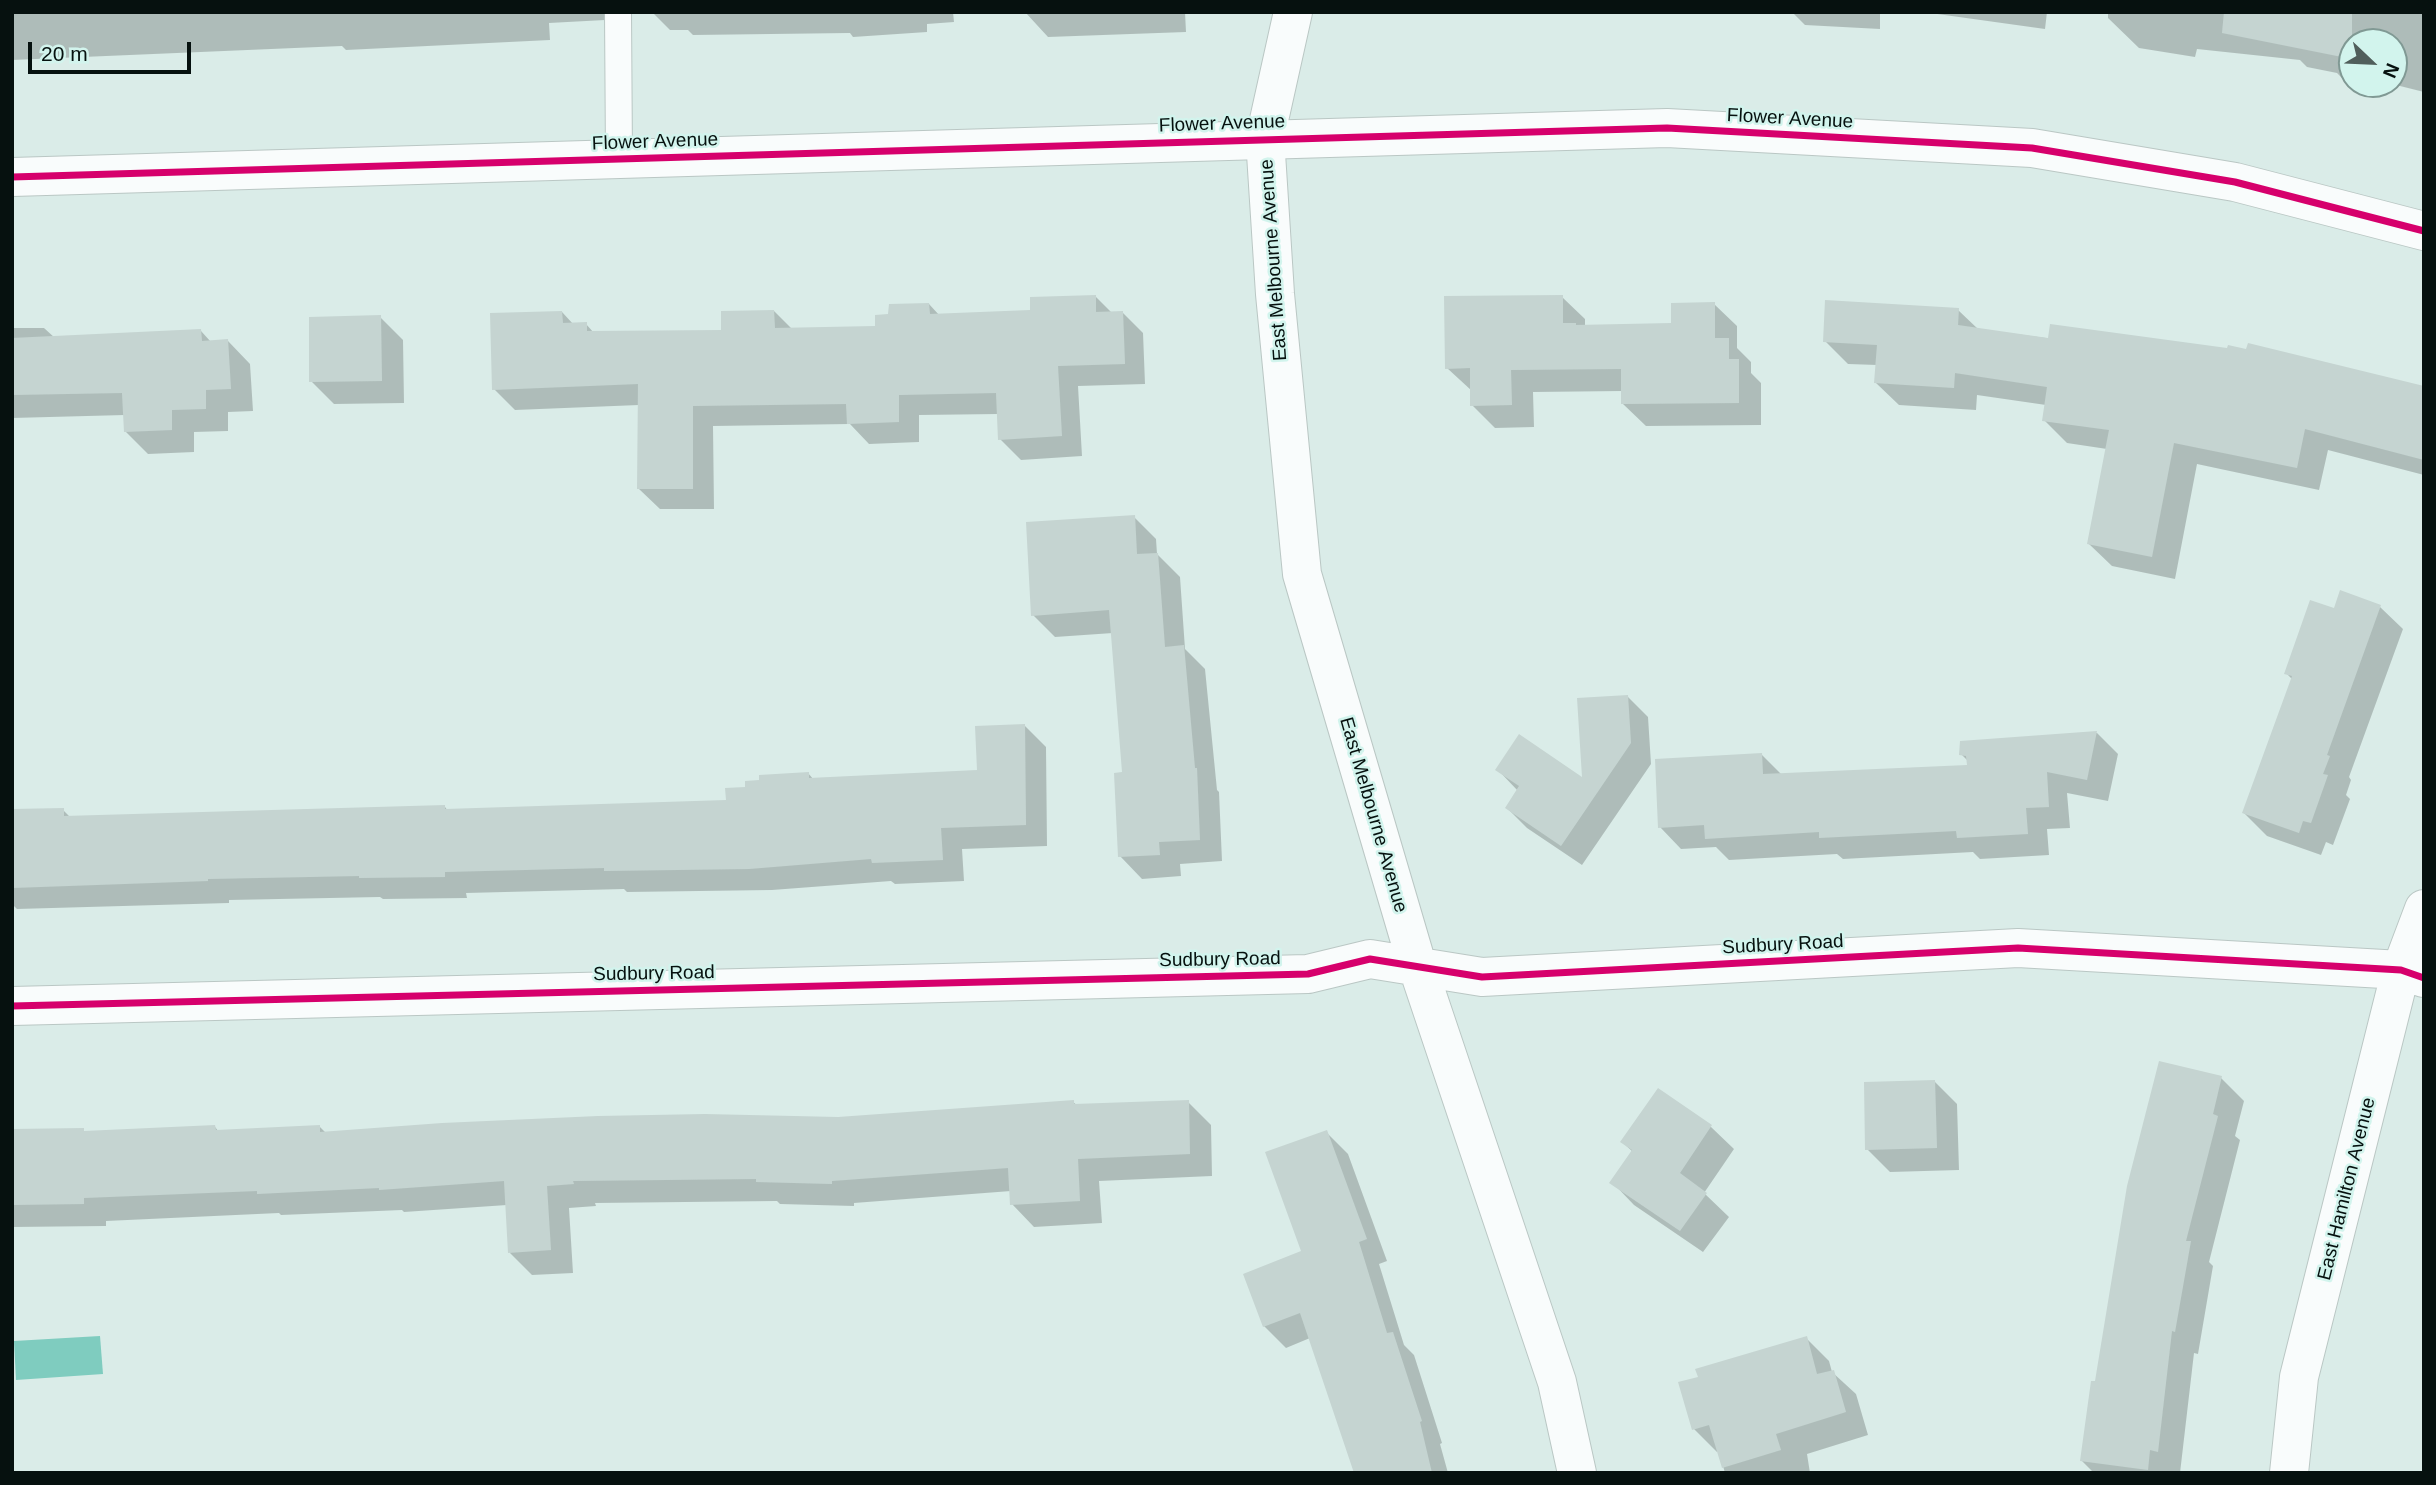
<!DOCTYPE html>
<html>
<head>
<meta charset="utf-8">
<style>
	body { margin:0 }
	#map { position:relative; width:2436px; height:1485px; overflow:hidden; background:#daece8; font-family:Arial,sans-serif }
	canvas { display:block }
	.frame { position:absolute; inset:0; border:14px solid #06110f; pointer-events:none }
	.north { position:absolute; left:2338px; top:28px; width:70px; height:70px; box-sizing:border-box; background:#d2f4ed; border:2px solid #809994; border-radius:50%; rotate:113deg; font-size:19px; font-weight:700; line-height:28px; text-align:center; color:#06110f }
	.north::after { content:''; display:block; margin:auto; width:24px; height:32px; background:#505e5b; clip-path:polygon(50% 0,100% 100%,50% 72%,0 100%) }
	.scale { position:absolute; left:28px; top:42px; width:163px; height:32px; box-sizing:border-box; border:4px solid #06110f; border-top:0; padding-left:9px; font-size:21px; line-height:24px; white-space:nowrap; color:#06110f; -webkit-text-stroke:5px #d2f4ed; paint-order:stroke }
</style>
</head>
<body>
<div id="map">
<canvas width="2436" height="1485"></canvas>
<div class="frame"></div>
<div class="north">N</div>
<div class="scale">20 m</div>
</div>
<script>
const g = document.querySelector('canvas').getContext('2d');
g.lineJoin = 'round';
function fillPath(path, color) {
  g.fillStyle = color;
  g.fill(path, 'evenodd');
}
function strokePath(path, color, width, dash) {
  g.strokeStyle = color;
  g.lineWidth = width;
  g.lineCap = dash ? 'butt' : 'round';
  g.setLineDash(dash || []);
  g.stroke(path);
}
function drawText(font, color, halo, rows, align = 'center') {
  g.font = font + ' Arial,sans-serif';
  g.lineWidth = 5;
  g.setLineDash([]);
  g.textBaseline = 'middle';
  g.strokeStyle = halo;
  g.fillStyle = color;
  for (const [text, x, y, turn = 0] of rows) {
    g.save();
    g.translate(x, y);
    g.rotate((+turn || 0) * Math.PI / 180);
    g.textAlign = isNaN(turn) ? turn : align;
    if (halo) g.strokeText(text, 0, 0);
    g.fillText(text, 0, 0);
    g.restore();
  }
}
fillPath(new Path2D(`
	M 100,1336 L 103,1374 L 16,1380 L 14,1341 Z`), '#7fccbf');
fillPath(new Path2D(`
	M 12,12 L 605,12 L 605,20 L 549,23 L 550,40 L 346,50 L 342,46 L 12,60 Z
	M 652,12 L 953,12 L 954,22 L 927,24 L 927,32 L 853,37 L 850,33 L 693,35 L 688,30 L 670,30 Z
	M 1025,12 L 1185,12 L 1186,32 L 1048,37 Z
	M 1792,12 L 1880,12 L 1880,29 L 1805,25 Z
	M 1923,12 L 2047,12 L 2045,29 Z
	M 2108,12 L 2424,12 L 2424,92 L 2392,84 L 2394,42 L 2352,42 L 2352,83 L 2346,82 L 2337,73 L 2307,67 L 2300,60 L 2197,49 L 2195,57 L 2139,48 L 2108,18 Z
	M 2356,84 L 2388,84 L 2387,90 Z
	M 1096,297 L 1112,313 L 1122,312 L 1143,333 L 1145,384 L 1078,386 L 1082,456 L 1021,460 L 1000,439 L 999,414 L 919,415 L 919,442 L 869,444 L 850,424 L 713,426 L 714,509 L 660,509 L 639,489 L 639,405 L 515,410 L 494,389 L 562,312 L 574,325 L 586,324 L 594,333 L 722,331 L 774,311 L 792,329 L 877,327 L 890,316 L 929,304 L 940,316 L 1032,312 Z
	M 1562,297 L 1585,319 L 1585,327 L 1673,325 L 1714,304 L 1737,326 L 1737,348 L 1751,362 L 1751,373 L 1761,383 L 1761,425 L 1646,426 L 1623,404 L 1623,391 L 1533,392 L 1534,427 L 1495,428 L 1472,405 L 1472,391 L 1447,368 Z
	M 1958,310 L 1978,329 L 2424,388 L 2424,475 L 2328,450 L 2319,490 L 2197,464 L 2175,579 L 2112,566 L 2089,544 L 2107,449 L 2067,443 L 2044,420 L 2046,405 L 1977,395 L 1976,410 L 1899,405 L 1876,383 L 1877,365 L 1848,364 L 1825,341 Z
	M 380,317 L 403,340 L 404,403 L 334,404 L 311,381 Z
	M 12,328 L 44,328 L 55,338 L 201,331 L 211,342 L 228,341 L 250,364 L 253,411 L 228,412 L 228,431 L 194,432 L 194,452 L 148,454 L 125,431 L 125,415 L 12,418 Z
	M 1134,517 L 1156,539 L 1157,554 L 1180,577 L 1185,649 L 1205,669 L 1217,790 L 1219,792 L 1222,861 L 1180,864 L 1181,876 L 1142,879 L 1120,856 L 1124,774 L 1113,633 L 1055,637 L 1033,615 Z
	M 2380,607 L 2403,629 L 2349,777 L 2351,780 L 2346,795 L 2350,799 L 2333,845 L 2326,842 L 2321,855 L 2267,836 L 2244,813 L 2293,680 L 2286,673 L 2335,610 Z
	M 1628,697 L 1648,717 L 1651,764 L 1582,865 L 1527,828 L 1507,808 L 1518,791 L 1498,770 L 1584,781 Z
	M 1025,726 L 1046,747 L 1047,846 L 962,849 L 964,881 L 895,884 L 891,881 L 772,890 L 627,892 L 624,889 L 466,893 L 467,898 L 383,899 L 380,897 L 229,900 L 229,903 L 17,909 L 12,904 L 12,811 L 63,810 L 71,818 L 445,807 L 448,811 L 728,802 L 747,788 L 808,773 L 814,780 L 978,772 Z
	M 2097,733 L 2118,754 L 2108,801 L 2067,793 L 2070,828 L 2047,829 L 2049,855 L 1980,859 L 1973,852 L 1843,859 L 1837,854 L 1729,860 L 1716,847 L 1681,849 L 1660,827 L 1762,755 L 1782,775 L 1969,767 L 1969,762 L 1961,754 L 1961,743 Z
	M 2221,1078 L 2244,1101 L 2235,1136 L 2240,1140 L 2209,1262 L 2213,1266 L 2198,1354 L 2194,1353 L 2180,1473 L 2094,1473 L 2082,1461 L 2096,1383 Z
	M 1935,1082 L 1957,1104 L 1959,1170 L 1890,1172 L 1867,1149 Z
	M 1658,1090 L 1711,1127 L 1734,1149 L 1704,1193 L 1729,1217 L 1703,1252 L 1634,1205 L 1612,1182 L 1633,1152 L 1622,1142 Z
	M 1073,1102 L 1078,1106 L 1188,1102 L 1211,1125 L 1212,1176 L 1099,1181 L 1102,1223 L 1034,1227 L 1012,1204 L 1011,1191 L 854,1203 L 854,1206 L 780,1204 L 777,1201 L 595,1203 L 596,1206 L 569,1208 L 573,1273 L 532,1275 L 510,1253 L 507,1205 L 404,1212 L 402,1210 L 281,1215 L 279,1213 L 106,1221 L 106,1226 L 12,1227 L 12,1131 L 86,1133 L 215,1127 L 219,1132 L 319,1126 L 326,1133 L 838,1119 Z
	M 1326,1132 L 1348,1154 L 1387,1261 L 1379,1264 L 1404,1345 L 1414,1355 L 1442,1443 L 1440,1444 L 1448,1473 L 1355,1473 L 1310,1338 L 1286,1348 L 1264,1326 L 1303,1252 Z
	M 1806,1338 L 1829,1361 L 1832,1372 L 1856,1394 L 1868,1435 L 1807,1454 L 1810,1473 L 1725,1473 L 1719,1452 L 1717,1452 L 1694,1429 L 1681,1384 Z`), '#0003');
fillPath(new Path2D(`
	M 2224,12 L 2352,12 L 2352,59 L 2222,33 Z
	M 1096,295 L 1096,312 L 1123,311 L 1125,364 L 1058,366 L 1062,436 L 998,440 L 996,393 L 899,395 L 899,422 L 847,424 L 846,404 L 693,406 L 693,489 L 637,489 L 638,384 L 492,390 L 490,313 L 562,311 L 563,323 L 587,322 L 587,331 L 721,330 L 721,311 L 774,310 L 775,328 L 875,326 L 875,315 L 888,314 L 889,304 L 929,303 L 930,314 L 1030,310 L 1030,297 Z
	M 1563,295 L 1563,323 L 1576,323 L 1576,325 L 1671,323 L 1671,303 L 1715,302 L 1715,338 L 1729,338 L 1729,359 L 1739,359 L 1739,403 L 1621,404 L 1621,369 L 1511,370 L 1512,405 L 1470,406 L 1470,368 L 1445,369 L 1444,296 Z
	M 1825,300 L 1959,308 L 1958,325 L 2048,338 L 2050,324 L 2227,348 L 2228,345 L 2246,349 L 2248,343 L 2424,386 L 2424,460 L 2305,429 L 2297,468 L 2174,443 L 2152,557 L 2087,544 L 2109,430 L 2042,421 L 2047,387 L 1955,373 L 1954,388 L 1874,383 L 1877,345 L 1823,342 Z
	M 381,315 L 382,381 L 309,382 L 309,317 Z
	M 201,329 L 202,341 L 228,339 L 231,389 L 206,390 L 206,409 L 172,410 L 172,430 L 124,432 L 122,393 L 12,395 L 12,338 Z
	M 1135,515 L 1137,554 L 1158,553 L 1165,647 L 1184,645 L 1195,768 L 1197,768 L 1200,840 L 1159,842 L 1160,855 L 1118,857 L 1114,773 L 1122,772 L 1109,610 L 1031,616 L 1026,522 Z
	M 2340,590 L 2381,605 L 2327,755 L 2330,756 L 2323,774 L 2328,775 L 2311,823 L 2303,821 L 2299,833 L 2242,813 L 2292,676 L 2284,674 L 2310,600 L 2334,608 Z
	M 1628,695 L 1631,743 L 1561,846 L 1505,808 L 1519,786 L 1495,770 L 1519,734 L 1582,777 L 1577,698 Z
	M 1025,724 L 1026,825 L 941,828 L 943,860 L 872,863 L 871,859 L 749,869 L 604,871 L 604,868 L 445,872 L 445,877 L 359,878 L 359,876 L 208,879 L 208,881 L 12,888 L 12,809 L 64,808 L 64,816 L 445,805 L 445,809 L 726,800 L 725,788 L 745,787 L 745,781 L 759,780 L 759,775 L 809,772 L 809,778 L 977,770 L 975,726 Z
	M 2097,731 L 2087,780 L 2047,772 L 2049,807 L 2026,808 L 2028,834 L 1957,838 L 1956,831 L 1819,838 L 1819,832 L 1705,839 L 1704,825 L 1658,828 L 1655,759 L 1762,753 L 1763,774 L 1967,765 L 1966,756 L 1959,755 L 1960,741 Z
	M 2159,1061 L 2222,1076 L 2213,1114 L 2218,1116 L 2186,1241 L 2191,1241 L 2175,1332 L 2172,1331 L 2158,1452 L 2150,1450 L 2148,1470 L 2080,1461 L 2091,1381 L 2095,1381 L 2127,1186 Z
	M 1935,1080 L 1937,1148 L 1865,1150 L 1864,1082 Z
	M 1658,1088 L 1712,1125 L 1680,1173 L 1707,1193 L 1680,1231 L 1609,1183 L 1632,1150 L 1620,1142 Z
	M 1074,1100 L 1074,1104 L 1189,1100 L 1190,1154 L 1078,1159 L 1080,1201 L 1010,1205 L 1008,1168 L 832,1181 L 832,1184 L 756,1182 L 756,1179 L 573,1181 L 574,1184 L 547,1186 L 551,1250 L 508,1253 L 504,1181 L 379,1190 L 379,1188 L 257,1194 L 257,1191 L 84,1198 L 84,1204 L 12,1205 L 12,1129 L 84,1128 L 84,1131 L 215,1125 L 216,1130 L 320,1125 L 320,1132 L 442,1123 L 598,1116 L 705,1114 L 838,1117 Z
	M 1327,1130 L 1367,1239 L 1359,1242 L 1387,1333 L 1393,1332 L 1422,1421 L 1420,1422 L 1432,1473 L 1354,1473 L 1300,1313 L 1263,1327 L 1243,1274 L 1301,1251 L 1265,1152 Z
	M 1807,1336 L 1817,1374 L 1834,1370 L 1846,1412 L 1776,1434 L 1781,1450 L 1722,1468 L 1709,1425 L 1692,1430 L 1678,1382 L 1698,1377 L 1695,1369 Z`), '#c5d4d1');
const lane = new Path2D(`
	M 618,12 L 619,159`);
const street = new Path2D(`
	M 1293,12 L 1265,138 L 1275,294 L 1302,574 L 1418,968 L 1557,1382 L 1577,1473
	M 12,1006 L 1308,974 L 1370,959 L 1482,977 L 2018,948 L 2401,970 L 2424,978
	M 2289,1473 L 2299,1377 L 2401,970 L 2424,909`);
const secondary = new Path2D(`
	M 12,177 L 1667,128 L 2032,148 L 2235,182 L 2424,231`);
strokePath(lane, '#bac7c4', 28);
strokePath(street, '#bac7c4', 40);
strokePath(secondary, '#bac7c4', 40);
strokePath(lane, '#f9fcfc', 26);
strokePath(street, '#f9fcfc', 38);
strokePath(secondary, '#f9fcfc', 38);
strokePath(new Path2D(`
	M 12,177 L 1667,128 L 2032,148 L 2235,182 L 2424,231
	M 12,1006 L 1308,974 L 1370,959 L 1482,977 L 2018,948 L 2401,970 L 2424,978`), '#d6006c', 7);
drawText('19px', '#06110f', '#d2f4ed', [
	["Flower Avenue",1790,119,3],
	["Flower Avenue",1222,124,-2],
	["Flower Avenue",655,142,-2],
	["East Melbourne Avenue",1274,260,-94],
	["East Melbourne Avenue",1373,815,74],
	["Sudbury Road",1783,945,-3],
	["Sudbury Road",1220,960,-1],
	["Sudbury Road",654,974,-1],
	["East Hamilton Avenue",2347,1189,-76]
]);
</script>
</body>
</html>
